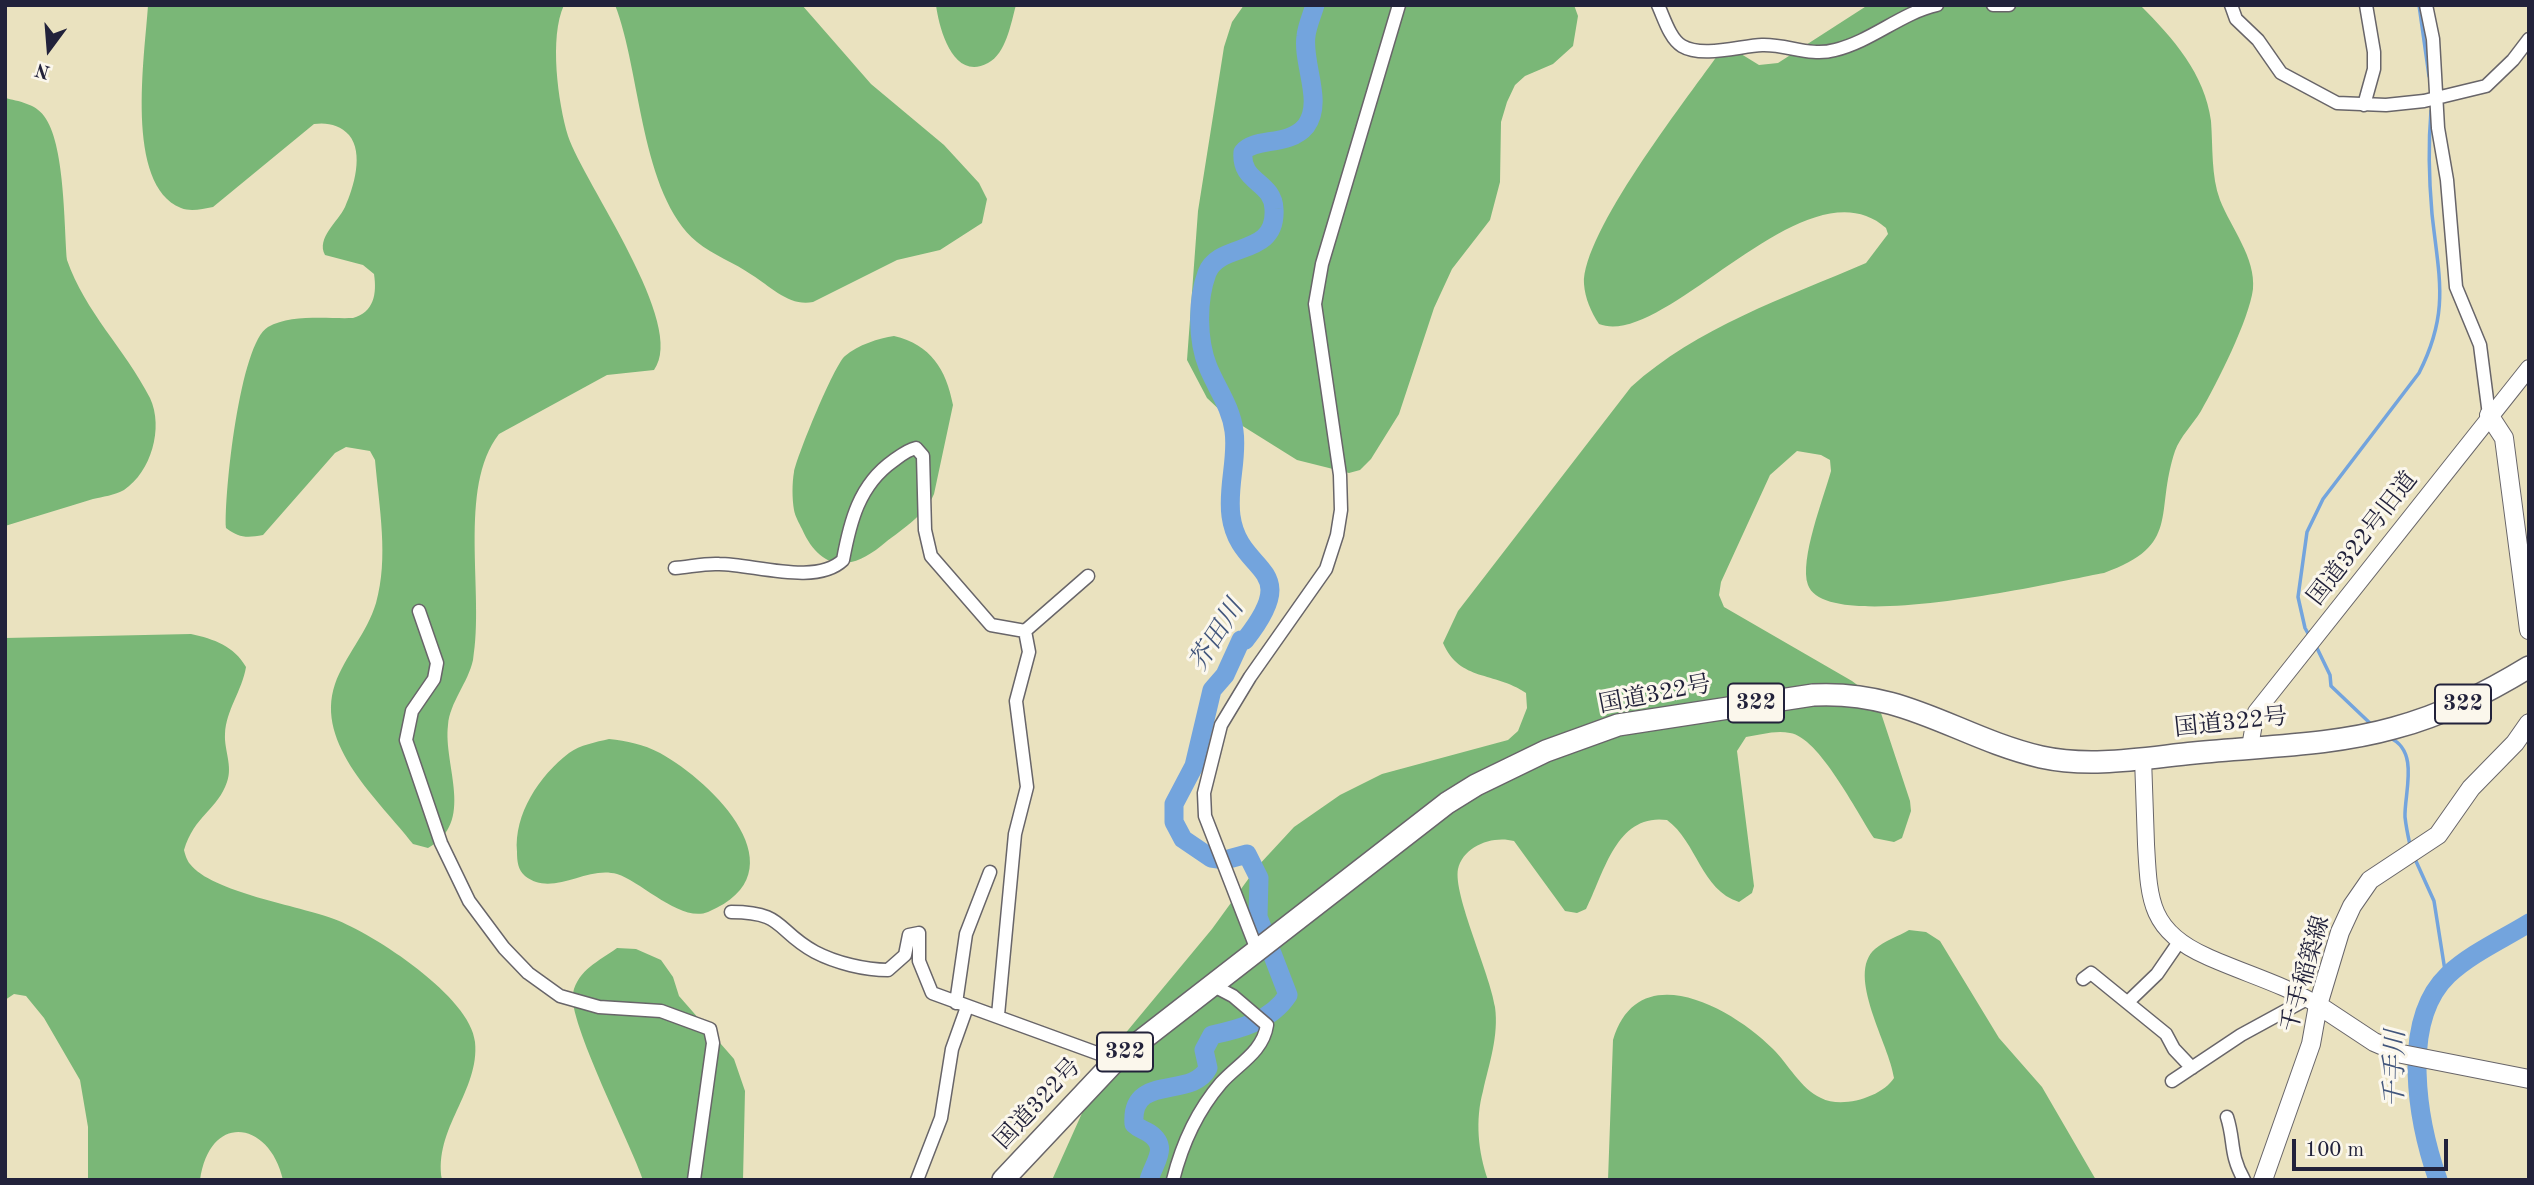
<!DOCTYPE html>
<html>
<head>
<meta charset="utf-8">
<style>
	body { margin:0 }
	#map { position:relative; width:2534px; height:1185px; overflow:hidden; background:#eae2bf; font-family:"Old Standard TT",serif }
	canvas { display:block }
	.frame { position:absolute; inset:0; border:7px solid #22223b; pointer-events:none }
	.north { position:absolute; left:14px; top:14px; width:70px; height:70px; -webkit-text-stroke:5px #fbf7ec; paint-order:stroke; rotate:196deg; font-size:19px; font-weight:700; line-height:28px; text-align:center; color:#22223b }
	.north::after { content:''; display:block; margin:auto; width:24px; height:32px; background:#22223b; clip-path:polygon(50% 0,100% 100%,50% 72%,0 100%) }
	.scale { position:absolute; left:2292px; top:1139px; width:156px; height:32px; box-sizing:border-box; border:4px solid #22223b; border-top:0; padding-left:9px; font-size:21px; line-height:24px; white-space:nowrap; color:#22223b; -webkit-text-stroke:5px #fbf7ec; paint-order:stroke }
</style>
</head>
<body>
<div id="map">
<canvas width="2534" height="1185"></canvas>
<div class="frame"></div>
<div class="north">N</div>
<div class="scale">100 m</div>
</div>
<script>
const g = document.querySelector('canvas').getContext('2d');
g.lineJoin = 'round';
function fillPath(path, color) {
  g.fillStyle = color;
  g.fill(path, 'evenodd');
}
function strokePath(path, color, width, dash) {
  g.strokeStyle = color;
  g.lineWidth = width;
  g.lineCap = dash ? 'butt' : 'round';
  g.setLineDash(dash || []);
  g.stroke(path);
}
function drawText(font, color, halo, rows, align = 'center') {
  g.font = font + ' "Old Standard TT","Noto Serif JP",serif';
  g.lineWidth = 6;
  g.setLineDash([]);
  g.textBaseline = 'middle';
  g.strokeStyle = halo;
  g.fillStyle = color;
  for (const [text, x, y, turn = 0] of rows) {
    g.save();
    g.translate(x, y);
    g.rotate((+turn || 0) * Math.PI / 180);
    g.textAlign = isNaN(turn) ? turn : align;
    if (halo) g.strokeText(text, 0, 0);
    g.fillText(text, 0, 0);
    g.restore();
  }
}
fillPath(new Path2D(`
	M 148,5 L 564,5 C 549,37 558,103 568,136 C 584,184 688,325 654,370 L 607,375 L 499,434 C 457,488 485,594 473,660 C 468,683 450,702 448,725 C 443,766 476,822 428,848 L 413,844 C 380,801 314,745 335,684 C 345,656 367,633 376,603 C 389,558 379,507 375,460 L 370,451 L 346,447 L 335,453 L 263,535 C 247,538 239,538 226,528 C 224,494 240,343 268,327 C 291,314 328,319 353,318 C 374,312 377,294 374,274 L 363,265 L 325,255 C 316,238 338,222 345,207 C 354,187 364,153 349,135 C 340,125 327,122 314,124 L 213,207 C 202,209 191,212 181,208 C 124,185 145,55 148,5 Z
	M 615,5 L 802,5 L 871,84 L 944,145 L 979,183 L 987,199 L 982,223 L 940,250 L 897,260 L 813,302 C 790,307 771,287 752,275 C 735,263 713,255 697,242 C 640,194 641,71 615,5 Z
	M 936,5 L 1016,5 C 1011,23 1006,54 988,63 C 953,82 939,28 936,5 Z
	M 1244,5 L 1574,5 L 1578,16 L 1573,46 L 1553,64 L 1525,76 L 1515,85 L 1507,102 L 1501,122 L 1500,182 L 1490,220 L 1452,269 L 1434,308 L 1399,414 L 1371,459 L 1360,470 L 1349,473 L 1297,460 L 1225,415 L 1207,398 L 1187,360 L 1198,211 L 1224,47 L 1232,22 Z
	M 1868,5 L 2140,5 C 2173,38 2205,74 2211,121 C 2213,147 2211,176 2220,200 C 2231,228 2256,258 2253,289 C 2249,320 2217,383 2201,411 C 2193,424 2180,437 2175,451 C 2154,514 2182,545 2104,573 C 2059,581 1826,636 1808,585 C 1799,560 1824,497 1831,471 L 1830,460 L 1821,455 L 1797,451 L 1770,475 L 1721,582 L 1719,595 L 1724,607 L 1852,681 L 1868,693 L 1878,704 L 1910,801 L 1911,811 L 1902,838 L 1894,842 L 1874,838 C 1857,813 1819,737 1790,733 C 1775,730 1760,735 1746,737 L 1737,751 L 1754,886 L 1752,893 L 1739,902 C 1701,890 1697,842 1667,820 C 1616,813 1604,874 1586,909 L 1577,913 L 1565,911 L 1514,841 C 1493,835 1463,846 1458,869 C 1453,895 1490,973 1495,1007 C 1499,1036 1489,1064 1483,1091 C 1475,1120 1478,1152 1488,1180 L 1052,1180 L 1109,1053 L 1212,929 L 1257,867 L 1294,827 L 1340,795 L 1382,774 L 1508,740 L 1518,731 L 1527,708 L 1526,693 C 1494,671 1460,682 1443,643 L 1458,611 L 1631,387 C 1697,327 1785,298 1866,263 L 1888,234 L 1886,228 C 1806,157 1666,350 1599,324 C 1591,312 1585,298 1584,284 C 1582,233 1685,101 1717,56 L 1733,49 L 1759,65 L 1778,63 Z
	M 5,98 C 18,101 36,104 44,116 C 65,143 64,224 67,260 C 85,312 125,349 150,398 C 164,428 151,472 124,490 C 115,495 102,497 93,499 C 64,508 34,517 5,526 Z
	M 894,336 C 931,345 946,369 953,405 L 934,494 C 925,516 899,531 881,546 C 849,572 820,570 802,529 C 799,523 795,516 794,510 C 792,499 792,483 794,472 C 797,456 834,365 845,356 C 858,345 879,338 894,336 Z
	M 191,634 C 214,639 234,646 246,667 C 242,691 226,710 225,734 C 224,750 233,766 227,782 C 218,809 194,816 184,850 C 185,854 187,861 190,864 C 211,892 300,906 334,919 C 374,934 471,997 475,1042 C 480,1091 433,1129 442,1180 L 283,1180 C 270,1121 210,1111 200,1180 L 88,1180 L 88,1127 L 80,1080 L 44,1018 L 26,996 L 14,994 L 5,1000 L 5,638 Z
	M 609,739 C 627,741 643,744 660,753 C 713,782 804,872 708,912 C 681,923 642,882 617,874 C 586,865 553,898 525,876 C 518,870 517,861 517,852 C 514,814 539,776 569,753 C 580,745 596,742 609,739 Z
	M 1909,930 L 1926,932 L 1940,941 L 1999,1038 L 2042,1087 L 2096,1180 L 1608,1180 L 1613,1040 C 1638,956 1731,1007 1773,1049 C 1789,1065 1800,1088 1821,1098 C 1842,1109 1882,1097 1894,1078 C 1890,1045 1845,975 1875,949 C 1884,941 1899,936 1909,930 Z
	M 617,948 L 636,949 L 661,960 L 673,977 L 679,996 L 734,1059 L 745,1091 L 743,1180 L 643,1180 C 632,1146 567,1020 573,993 C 578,970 599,961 617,948 Z`), '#7ab777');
strokePath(new Path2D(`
	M 2419,5 L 2429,76
	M 2310,637 L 2305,628 L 2298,597 L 2307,532 L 2323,499 L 2419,373 C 2450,312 2439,278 2432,214 C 2429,180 2428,146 2431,111
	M 2316,646 L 2330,675 L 2331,686 L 2373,726
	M 2390,738 C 2420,751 2404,794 2405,817 C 2406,826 2408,836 2410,845
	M 2415,859 L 2434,901 L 2446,977`), '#73a4dd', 3.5);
strokePath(new Path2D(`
	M 1149,1180 C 1154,1162 1170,1147 1149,1133 C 1143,1129 1139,1129 1134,1124 C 1130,1072 1192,1100 1208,1068 L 1204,1050 L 1212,1035 C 1240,1029 1271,1021 1288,995 L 1258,917 L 1259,878 L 1247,854 L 1225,860 L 1211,858 L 1183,839 L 1174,822 L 1174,804 L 1194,766 L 1212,690 L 1225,675 L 1241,640 L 1245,640 C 1305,564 1239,576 1231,516 C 1227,487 1238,459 1234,431 C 1231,407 1217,389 1208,367 C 1197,340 1197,300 1207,273 C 1219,241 1277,258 1274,209 C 1273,181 1240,183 1243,152 C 1254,137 1289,147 1306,126 C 1324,102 1302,64 1306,36 C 1307,26 1312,15 1315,5
	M 2438,1180 C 2418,1123 2399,1022 2448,975 C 2470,954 2503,939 2529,923`), '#73a4dd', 19);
const minor = new Path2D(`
	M 1658,5 C 1664,18 1670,39 1682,46 C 1702,58 1740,46 1762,45 C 1787,44 1810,57 1835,50 C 1872,41 1901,13 1937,5
	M 1993,5 L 2009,5
	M 2231,5 L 2236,19 L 2258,40 L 2281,73 L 2337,103 L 2386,105 L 2424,101 L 2486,86 L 2513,60 L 2529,39
	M 2426,5 L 2433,39 L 2438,128 L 2447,180 L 2456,287 L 2480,345 L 2489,415
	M 2364,105 L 2374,69 L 2374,52 L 2366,5
	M 675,568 C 689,567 705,563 719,564 C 753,564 816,586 843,560 C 850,522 859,485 893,461 C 900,456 907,450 916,448 L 923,456 L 925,530 L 931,556 L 991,625 L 1025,631
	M 419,611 L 437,663 L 434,679 L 412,711 L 406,740 L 441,843 L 469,901 L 504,948 L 528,973 L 560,996 L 599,1007 L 661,1011 L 710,1029 L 713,1043 L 694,1180
	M 1025,631 L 1088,576
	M 731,912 C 785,912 775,930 815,952 C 836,963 865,970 888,970 L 905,955 L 909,935 L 919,933 L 919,961 L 932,993 L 1116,1060
	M 1257,950 L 1205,816 L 1204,793 L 1221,725 L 1250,677 L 1326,569 L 1337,535 L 1341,510 L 1340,475 L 1315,304 L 1322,264 L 1399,5
	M 2083,979 L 2091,973 L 2166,1034 L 2174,1049 L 2192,1068
	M 2129,1001 L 2157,974 L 2179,942
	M 956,1003 L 966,934 L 990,872
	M 998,1015 L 1015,834 L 1027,787 L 1016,701 L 1029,652 L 1025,631
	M 2172,1081 L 2241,1035 L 2307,999
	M 2227,1117 C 2235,1142 2229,1153 2244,1180
	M 917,1180 L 941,1118 L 952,1049 L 967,1007
	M 1173,1180 C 1182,1144 1197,1111 1221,1083 C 1238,1064 1263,1052 1267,1025 L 1233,996 L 1212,985`);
const tertiary = new Path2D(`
	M 2250,747 L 2256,712 L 2529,368
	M 2143,758 C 2144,787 2145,815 2146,844 C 2149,899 2149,931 2206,956 C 2243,973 2283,984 2318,1005`);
const secondary = new Path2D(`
	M 2489,415 L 2504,438 L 2529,630
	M 2318,1005 L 2374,1042 L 2402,1054 L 2529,1079
	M 2263,1180 L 2311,1044 L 2318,1005 L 2340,932 L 2352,906 L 2370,880 L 2438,835 L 2471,788 L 2515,743 L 2529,723`);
const trunk = new Path2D(`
	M 1003,1180 L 1116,1060 L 1447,803 L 1476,785 L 1546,751 L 1618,725 L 1813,695 C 1906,690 1957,737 2041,757 C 2091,768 2144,758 2194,753 C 2260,746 2330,746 2394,728 C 2443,715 2486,693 2529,667`);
strokePath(minor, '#686569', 15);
strokePath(tertiary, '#686569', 18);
strokePath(secondary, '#686569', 20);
strokePath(trunk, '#686569', 24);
strokePath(minor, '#fff', 12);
strokePath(tertiary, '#fff', 16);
strokePath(secondary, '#fff', 18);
strokePath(trunk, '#fff', 21);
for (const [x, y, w] of [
	[1756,703,56],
	[2463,704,56],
	[1125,1052,56]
]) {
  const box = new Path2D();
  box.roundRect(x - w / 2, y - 19.5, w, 39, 5);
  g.fillStyle = '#fbf7ec';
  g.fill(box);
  strokePath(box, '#22223b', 2);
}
drawText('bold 23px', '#22223b', null, [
	["322",1756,703],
	["322",2463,704],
	["322",1125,1052]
]);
drawText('24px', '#22223b', '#fbf7ec', [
	["国道322号旧道",2363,539,-52],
	["国道322号",1655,695,-11],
	["国道322号",2231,723,-6],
	["千手稲築線",2306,974,-74],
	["国道322号",1038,1104,-47]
]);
drawText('italic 26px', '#42567c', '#fbf7ec', [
	["芥田川",1217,636,-58],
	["千手川",2396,1069,-89]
]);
</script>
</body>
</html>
